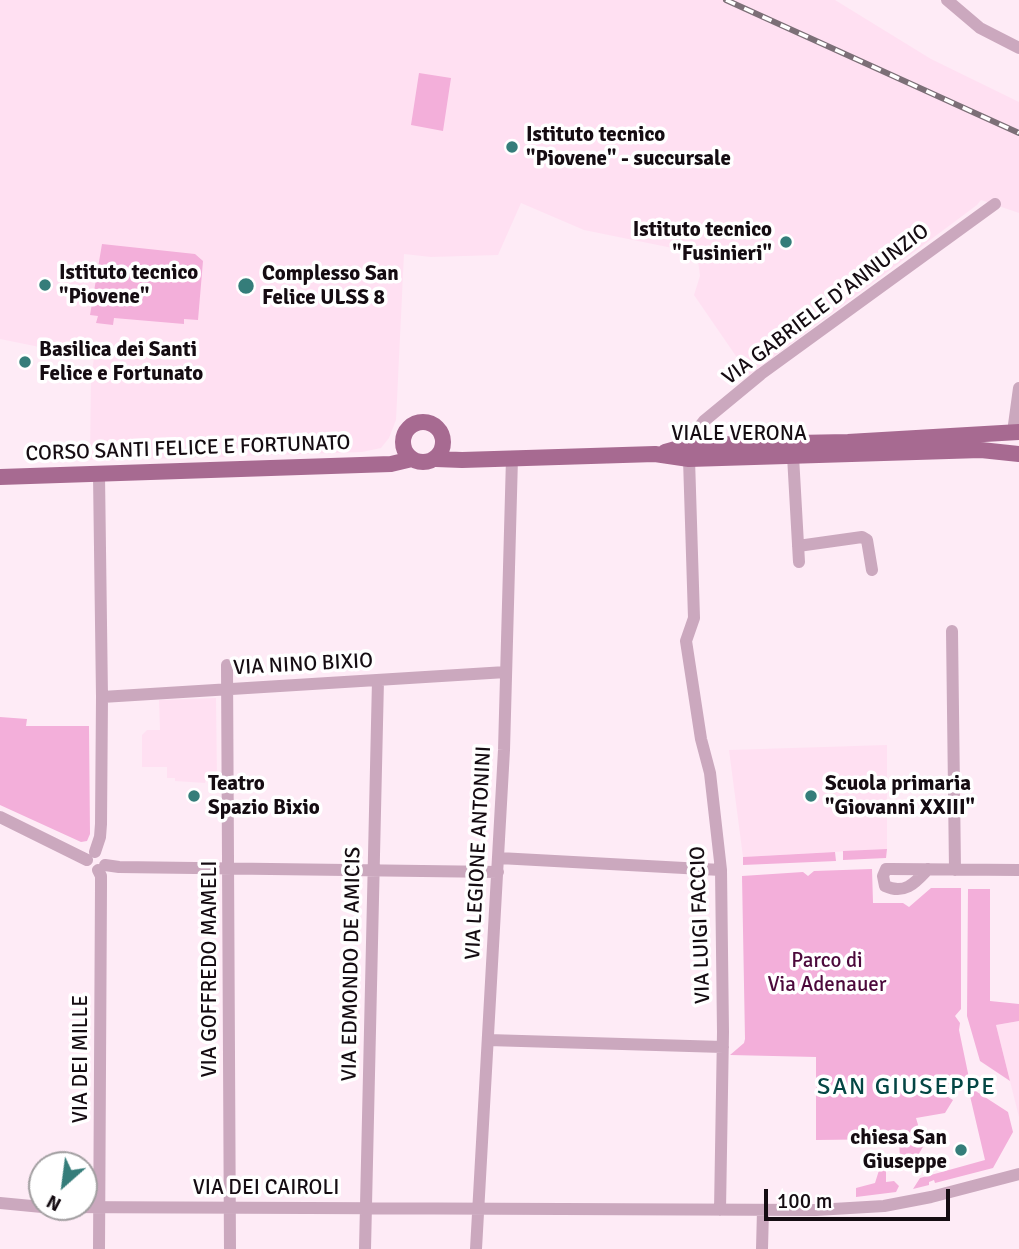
<!DOCTYPE html>
<html>
<head>
<meta charset="utf-8">
<style>
	body { margin:0 }
	#map { position:relative; width:1019px; height:1249px; overflow:hidden; background:#feebf6; font-family:Signika,sans-serif }
	canvas { display:block }
	.north { position:absolute; left:28px; top:1151px; width:70px; height:70px; box-sizing:border-box; background:#fff; border:2px solid #a19ea0; border-radius:50%; rotate:208deg; font-size:19px; font-weight:700; line-height:28px; text-align:center; color:#150c12 }
	.north::after { content:''; display:block; margin:auto; width:24px; height:32px; background:#357d7a; clip-path:polygon(50% 0,100% 100%,50% 72%,0 100%) }
	.scale { position:absolute; left:764px; top:1189px; width:186px; height:32px; box-sizing:border-box; border:4px solid #150c12; border-top:0; padding-left:9px; font-size:21px; line-height:24px; white-space:nowrap; color:#150c12; -webkit-text-stroke:5px #fff; paint-order:stroke }
</style>
</head>
<body>
<div id="map">
<canvas width="1019" height="1249"></canvas>
<div class="north">N</div>
<div class="scale">100 m</div>
</div>
<script>
const g = document.querySelector('canvas').getContext('2d');
g.lineJoin = 'round';
function fillPath(path, color) {
  g.fillStyle = color;
  g.fill(path, 'evenodd');
}
function strokePath(path, color, width, dash) {
  g.strokeStyle = color;
  g.lineWidth = width;
  g.lineCap = dash ? 'butt' : 'round';
  g.setLineDash(dash || []);
  g.stroke(path);
}
function drawText(font, color, halo, rows, align = 'center') {
  g.font = font + ' Signika,sans-serif';
  g.lineWidth = 7;
  g.setLineDash([]);
  g.textBaseline = 'middle';
  g.strokeStyle = halo;
  g.fillStyle = color;
  for (const [text, x, y, turn = 0] of rows) {
    g.save();
    g.translate(x, y);
    g.rotate((+turn || 0) * Math.PI / 180);
    g.textAlign = isNaN(turn) ? turn : align;
    if (halo) g.strokeText(text, 0, 0);
    g.fillText(text, 0, 0);
    g.restore();
  }
}
fillPath(new Path2D(`
	M 0,0 L 835,0 L 931,59 L 1019,102 L 1019,213 L 981,200 L 977,205 L 749,375 L 694,295 L 700,276 L 697,253 L 584,230 L 521,203 L 498,255 L 431,257 L 404,254 L 396,420 L 389,438 L 381,448 L 362,452 L 243,456 L 242,453 L 228,454 L 227,457 L 90,460 L 91,379 L 94,358 L 0,339 Z
	M 216,698 L 217,781 L 206,780 L 205,783 L 175,781 L 175,778 L 167,778 L 167,767 L 142,767 L 142,735 L 147,730 L 160,730 L 159,700 Z
	M 887,745 L 887,849 L 743,857 L 729,750 Z
	M 1019,1021 L 1019,1117 L 996,1025 Z`), '#ffe0f2');
fillPath(new Path2D(`
	M 419,73 L 451,78 L 443,131 L 411,125 Z
	M 102,244 L 195,254 L 203,261 L 198,320 L 184,319 L 184,324 L 114,318 L 113,325 L 96,323 L 98,316 L 90,315 Z
	M 0,717 L 27,719 L 26,726 L 89,726 L 90,834 L 87,841 L 81,842 L 0,805 Z
	M 887,849 L 886,858 L 843,860 L 843,851 Z
	M 835,852 L 836,861 L 743,865 L 743,857 Z
	M 872,869 L 873,903 L 903,903 L 909,907 L 931,888 L 961,888 L 961,1009 L 955,1016 L 960,1023 L 959,1030 L 969,1078 L 965,1077 L 955,1093 L 938,1083 L 935,1089 L 953,1100 L 945,1113 L 916,1118 L 924,1145 L 917,1157 L 900,1158 L 899,1139 L 816,1140 L 816,1057 L 730,1055 L 744,1043 L 745,1039 L 742,876 L 803,872 L 808,876 L 814,871 Z
	M 968,889 L 990,889 L 990,1001 L 1019,1004 L 1019,1021 L 996,1025 L 1010,1081 L 980,1061 L 967,1016 Z
	M 974,1090 L 1008,1112 L 1013,1132 L 993,1168 L 935,1183 L 934,1180 L 929,1182 L 929,1185 L 913,1189 L 920,1178 L 985,1160 L 970,1096 Z
	M 881,1164 L 886,1165 L 886,1182 L 894,1181 L 899,1186 L 896,1192 L 856,1197 L 856,1188 L 875,1183 Z`), '#f3afda');
strokePath(new Path2D(`
	M 947,0 L 980,28 L 1019,48
	M 1013,432 L 1019,388
	M 793,456 L 799,562
	M 798,546 L 862,537 L 867,540 L 872,570
	M 952,631 L 955,870
	M 227,665 L 230,1249
	M 102,697 L 506,672
	M 0,817 L 87,860
	M 95,852 L 100,837 L 101,824 L 102,697 L 99,475
	M 499,858 L 721,870
	M 105,865 L 119,867 L 498,872
	M 928,869 C 915,883 905,895 885,886 L 883,876 L 886,869 L 891,869 L 1019,870
	M 98,870 L 101,876 L 101,886 L 99,1249
	M 488,1040 L 723,1047
	M 0,1203 L 42,1207
	M 53,1207 L 816,1210 L 884,1206 L 931,1197 L 1019,1174
	M 720,1210 L 723,1032 L 721,870 L 710,773 L 701,739 L 686,641 L 694,618 L 689,459 L 691,438 L 704,421 L 761,374 L 995,204
	M 365,1249 L 378,680
	M 476,1249 L 504,750 L 512,458
	M 762,1249 L 763,1210`), '#cba8be', 12);
strokePath(new Path2D(`
	M403 442a20 20 0 1 1 40 0a20 20 0 1 1-40 0Z
	M 665,452 L 690,445 L 848,442 L 1019,432
	M 436,459 L 462,460 L 655,454 L 689,459 L 981,450 L 1019,454
	M 0,477 L 391,464 L 412,459`), '#a76a91', 16);
const rail = new Path2D(`
	M 726,0 L 1019,133`);
strokePath(rail, '#7c6f77', 6);
strokePath(rail, '#fff', 3.5, [10]);
for (const [x, y, r, color] of [
	[512,147,7,"#357d7a"],
	[786,242,7,"#357d7a"],
	[45,285,7,"#357d7a"],
	[246,286,9,"#357d7a"],
	[25,362,7,"#357d7a"],
	[194,796,7,"#357d7a"],
	[811,796,7,"#357d7a"],
	[961,1150,7,"#357d7a"]
]) {
  const dot = new Path2D();
  dot.arc(x, y, r, 0, 2 * Math.PI);
  g.fillStyle = color;
  g.fill(dot);
  strokePath(dot, '#fff', 2.5);
}
drawText('bold 21px', '#150c12', '#fff', [
	["Istituto tecnico",526,135],
	["\"Piovene\" - succursale",526,159],
	["Istituto tecnico",772,230,"right"],
	["\"Fusinieri\"",772,254,"right"],
	["Istituto tecnico",59,273],
	["\"Piovene\"",59,297],
	["Complesso San",262,274],
	["Felice ULSS 8",262,298],
	["Basilica dei Santi",39,350],
	["Felice e Fortunato",39,374],
	["Teatro",208,784],
	["Spazio Bixio",208,808],
	["Scuola primaria",825,784],
	["\"Giovanni XXIII\"",825,808],
	["chiesa San",947,1138,"right"],
	["Giuseppe",947,1162,"right"]
], 'left');
drawText('21px', '#150c12', '#fff', [
	["VIA GABRIELE D'ANNUNZIO",826,305,-37],
	["VIALE VERONA",739,434],
	["CORSO SANTI FELICE E FORTUNATO",188,449,-2],
	["VIA NINO BIXIO",303,665,-3],
	["VIA LEGIONE ANTONINI",479,853,-87],
	["VIA LUIGI FACCIO",701,925,-92],
	["VIA EDMONDO DE AMICIS",352,964,-89],
	["VIA GOFFREDO MAMELI",210,969,-90],
	["VIA DEI MILLE",81,1059,-90],
	["VIA DEI CAIROLI",266,1188]
]);
drawText('21px', '#4c093b', '#fff', [
	["Parco di",827,961],
	["Via Adenauer",827,985]
]);
g.letterSpacing = '2px';
drawText('24px', '#044644', '#fff', [
	["SAN GIUSEPPE",907,1088]
]);
g.letterSpacing = '0px';
</script>
</body>
</html>
